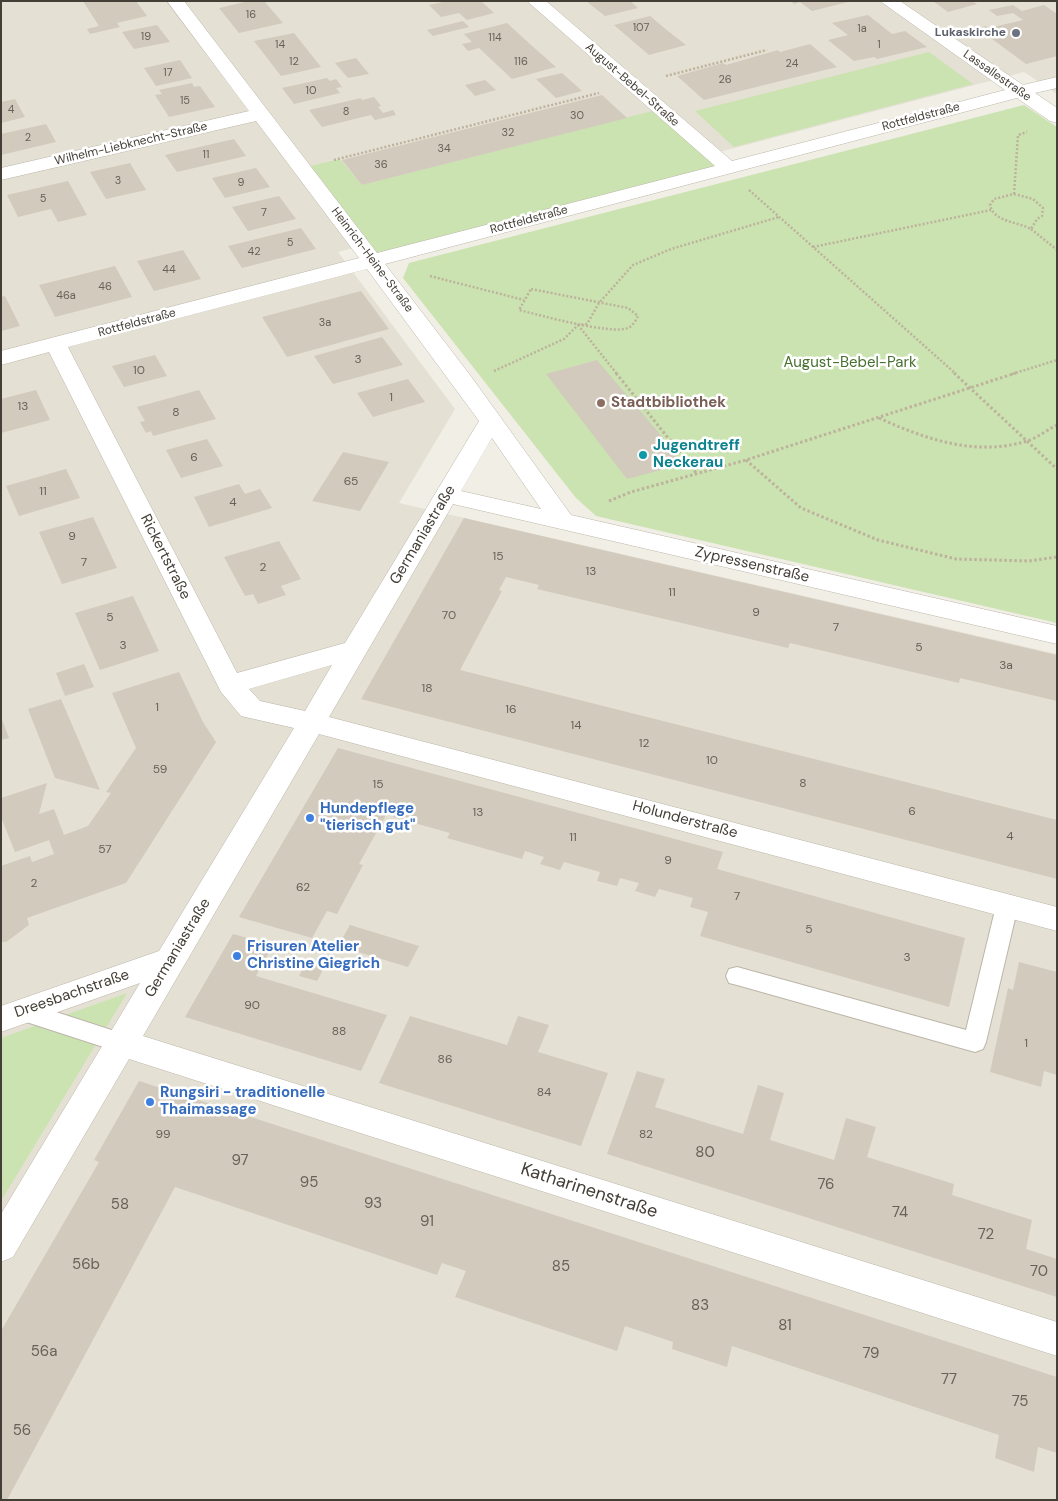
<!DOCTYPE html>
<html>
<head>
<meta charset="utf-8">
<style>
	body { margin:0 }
	#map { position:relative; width:1058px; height:1501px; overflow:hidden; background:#f1eee6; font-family:"DM Sans",sans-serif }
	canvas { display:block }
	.frame { position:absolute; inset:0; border:2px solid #433e36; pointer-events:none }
</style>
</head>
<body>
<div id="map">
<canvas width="1058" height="1501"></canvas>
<div class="frame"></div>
</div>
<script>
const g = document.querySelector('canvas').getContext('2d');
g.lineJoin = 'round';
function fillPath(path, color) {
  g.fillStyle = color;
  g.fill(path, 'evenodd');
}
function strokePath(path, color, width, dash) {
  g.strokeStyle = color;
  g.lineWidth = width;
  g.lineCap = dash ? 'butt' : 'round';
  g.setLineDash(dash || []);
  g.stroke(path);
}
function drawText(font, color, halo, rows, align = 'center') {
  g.font = font + ' "DM Sans",sans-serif';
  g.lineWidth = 5;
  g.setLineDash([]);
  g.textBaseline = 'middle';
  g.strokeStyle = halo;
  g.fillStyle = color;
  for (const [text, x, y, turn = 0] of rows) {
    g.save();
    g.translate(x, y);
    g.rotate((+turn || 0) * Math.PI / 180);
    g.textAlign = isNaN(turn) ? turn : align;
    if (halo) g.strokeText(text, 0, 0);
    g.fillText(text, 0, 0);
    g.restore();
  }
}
fillPath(new Path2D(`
	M 1,1 L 1057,1 L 1057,94 L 1024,72 L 338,252 L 455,409 L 399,503 L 1057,654 L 1057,1500 L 1,1500 Z`), '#e5e0d4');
fillPath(new Path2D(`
	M 929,52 L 973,84 L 734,147 L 695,111 Z
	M 1024,105 L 1057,127 L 1057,623 L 596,516 L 576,498 L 403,278 L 409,263 Z
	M 660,109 L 729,168 L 373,261 L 302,168 L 340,159 L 362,185 Z
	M 127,993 L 1,1201 L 1,1038 Z`), '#cbe3b1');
fillPath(new Path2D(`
	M 83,1 L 136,1 L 147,16 L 117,23 L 120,27 L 90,34 L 87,29 L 99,26 Z
	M 249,1 L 264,1 L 283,23 L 239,33 L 219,8 Z
	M 447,1 L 481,1 L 494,13 L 467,20 L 459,13 L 441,17 L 429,5 Z
	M 586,1 L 630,1 L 638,8 L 605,16 Z
	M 791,1 L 848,1 L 848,2 L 812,11 L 800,2 L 794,4 Z
	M 933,1 L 972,1 L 977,4 L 948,12 Z
	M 1013,5 L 1022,11 L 1044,5 L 1057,14 L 1057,56 L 1026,64 L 988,36 L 981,38 L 970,30 L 986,26 L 989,28 L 1023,20 L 1013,13 L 997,16 L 989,10 Z
	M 868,15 L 892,34 L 905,31 L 927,47 L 877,59 L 874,57 L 854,61 L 828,40 L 848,35 L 832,23 Z
	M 650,16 L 668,31 L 686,45 L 649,55 L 614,25 Z
	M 463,21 L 469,27 L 433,36 L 427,30 Z
	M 507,23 L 531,45 L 556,67 L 512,79 L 479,48 L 468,51 L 462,44 L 472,42 L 464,34 Z
	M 157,25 L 170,42 L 134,49 L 122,32 Z
	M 294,33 L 321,67 L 281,76 L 254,41 Z
	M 810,44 L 837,67 L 704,100 L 677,76 L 723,63 L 726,65 L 778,50 L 780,52 Z
	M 356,58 L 369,74 L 348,78 L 335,63 Z
	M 180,60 L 192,78 L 156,86 L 144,68 Z
	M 562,73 L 582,91 L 556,98 L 536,79 Z
	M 327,78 L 330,81 L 336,79 L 342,87 L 336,88 L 340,93 L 294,104 L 282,88 Z
	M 485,80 L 496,90 L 475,96 L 465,85 Z
	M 192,83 L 194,87 L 200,86 L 215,107 L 169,117 L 155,95 L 162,94 L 159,90 Z
	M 602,95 L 627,118 L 362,185 L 342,160 Z
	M 374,97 L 381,106 L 378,107 L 383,113 L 393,110 L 396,115 L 375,120 L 371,115 L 322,127 L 309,110 L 361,98 L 362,100 Z
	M 15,99 L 25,117 L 1,123 L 1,102 Z
	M 46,124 L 56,142 L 1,155 L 1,134 Z
	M 234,139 L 246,156 L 177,172 L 165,155 Z
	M 130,163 L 146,190 L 106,199 L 90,172 Z
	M 256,168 L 270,187 L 225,198 L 212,178 Z
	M 68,181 L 87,215 L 58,222 L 51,209 L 18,217 L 7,195 Z
	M 279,196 L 296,219 L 248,231 L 232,207 Z
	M 301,228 L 316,249 L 242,268 L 228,246 Z
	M 183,250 L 201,279 L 154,291 L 137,261 Z
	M 115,266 L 132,297 L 55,317 L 39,285 Z
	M 361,291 L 389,329 L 287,357 L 262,317 Z
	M 5,296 L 20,326 L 1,331 L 1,297 Z
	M 382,337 L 403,365 L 333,384 L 314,356 Z
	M 155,355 L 167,376 L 124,387 L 112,366 Z
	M 597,360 L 658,432 L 683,464 L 627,479 L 546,374 Z
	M 408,379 L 425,402 L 373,417 L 357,393 Z
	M 36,390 L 50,420 L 1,433 L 1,399 Z
	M 199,390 L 216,419 L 153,436 L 151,431 L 146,433 L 140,422 L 145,421 L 137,407 Z
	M 207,439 L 223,466 L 181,478 L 166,450 Z
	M 343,452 L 389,462 L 360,511 L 312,501 Z
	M 66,469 L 80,498 L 19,516 L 6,486 Z
	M 239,484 L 245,494 L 260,489 L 272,508 L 209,527 L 194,497 Z
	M 93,517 L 117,568 L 62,584 L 39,532 Z
	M 464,518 L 1057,655 L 1057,701 L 960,678 L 959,683 L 790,643 L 788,648 L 537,589 L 539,585 L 506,577 L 499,590 L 502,591 L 460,670 L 1057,820 L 1057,879 L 361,699 Z
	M 279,541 L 301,579 L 281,586 L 286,595 L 258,604 L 253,594 L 245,596 L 224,557 Z
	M 133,596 L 159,651 L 100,670 L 75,613 Z
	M 84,664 L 94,687 L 65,696 L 56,673 Z
	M 179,672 L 203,722 L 216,742 L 126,883 L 27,918 L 29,925 L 6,942 L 1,942 L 1,866 L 30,856 L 32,862 L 54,854 L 49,840 L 15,852 L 1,817 L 1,798 L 47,783 L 39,814 L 54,809 L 64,835 L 88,826 L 111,793 L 106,792 L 136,748 L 112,693 Z
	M 61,699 L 100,790 L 55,778 L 28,709 Z
	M 1,717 L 9,738 L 1,740 Z
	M 338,748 L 723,852 L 717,869 L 965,938 L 949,1007 L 700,936 L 708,912 L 690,907 L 693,898 L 659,889 L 655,897 L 635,891 L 639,883 L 620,878 L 617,886 L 597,881 L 600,872 L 564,862 L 560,870 L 540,864 L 544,857 L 525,851 L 522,859 L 447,838 L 450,833 L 393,817 L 397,811 L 378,805 L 374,812 L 386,815 L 359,864 L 363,865 L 337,914 L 327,911 L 312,938 L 239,917 Z
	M 350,925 L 419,946 L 408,967 L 338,946 Z
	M 233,934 L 273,945 L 256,976 L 387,1015 L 361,1071 L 185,1017 Z
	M 307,961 L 325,966 L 317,981 L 299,976 Z
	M 1019,962 L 1057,972 L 1057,1075 L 1044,1071 L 1041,1087 L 990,1072 L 1008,988 L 1013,990 Z
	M 410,1016 L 507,1045 L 518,1016 L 549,1025 L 538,1052 L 608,1073 L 581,1146 L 379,1083 Z
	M 637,1071 L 665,1079 L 655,1107 L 743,1134 L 758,1085 L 784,1093 L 770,1140 L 834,1160 L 846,1118 L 876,1127 L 867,1157 L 954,1184 L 952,1195 L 1032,1220 L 1026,1249 L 1057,1259 L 1057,1297 L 607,1154 Z
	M 139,1081 L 1057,1377 L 1057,1453 L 1038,1447 L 1034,1472 L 995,1458 L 999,1435 L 732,1346 L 727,1367 L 672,1349 L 673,1342 L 625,1326 L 617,1351 L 455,1297 L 466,1271 L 442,1263 L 437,1275 L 175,1187 L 7,1500 L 1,1500 L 1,1331 L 99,1162 L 94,1160 Z`), '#d2cabc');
const lane = new Path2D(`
	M 1007,897 L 1015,900 L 1018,906 L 986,1042 L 983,1049 L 975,1052 L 737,985 L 729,983 L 726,976 L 729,969 L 737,967 L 966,1030 L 996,906 L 999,900 Z
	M 22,1001 L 130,1036 L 133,1043 L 130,1050 L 122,1053 L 14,1018 L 11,1011 L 14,1004 Z`);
const street = new Path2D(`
	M 167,1 L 184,1 L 377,253 L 715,166 L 527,1 L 546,1 L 732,161 L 1005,90 L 880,1 L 900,1 L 1023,85 L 1057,77 L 1057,88 L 1035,93 L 1057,108 L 1057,123 L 1050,121 L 1017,98 L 385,264 L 470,375 L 571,515 L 1057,626 L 1057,644 L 453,504 L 329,717 L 1057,907 L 1057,931 L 319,734 L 143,1036 L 1057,1322 L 1057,1356 L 129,1059 L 13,1257 L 1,1262 L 1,1214 L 140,983 L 1,1032 L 1,1006 L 159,951 L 294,728 L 241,716 L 221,692 L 49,352 L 1,365 L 1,351 L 359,258 L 256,121 L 1,180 L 1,168 L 249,111 ZM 367,269 L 479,421 L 345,643 L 237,673 L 68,347 ZM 492,438 L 541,509 L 461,491 ZM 332,665 L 305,711 L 260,701 L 249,689 Z`);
strokePath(lane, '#bcb6a9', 2);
strokePath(street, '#bcb6a9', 1);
strokePath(new Path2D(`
	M 666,76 L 767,50
	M 334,160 L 599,93
	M 749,190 L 956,374
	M 1014,194 L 1033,199 L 1043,208 L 1042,216 L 1037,219 L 1031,229 C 1019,222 993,222 990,205 L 994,199 Z
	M 1014,194 L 1018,135 L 1027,132
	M 1031,229 L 1057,250
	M 813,247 L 991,210
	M 430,276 L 524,300
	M 531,289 L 628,308 L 638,316 C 636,320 633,326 628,328 C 610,335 540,315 519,310 Z
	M 578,325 L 617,374
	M 494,371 L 564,339 L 578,325 L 587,324 L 599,303 L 633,265 L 671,249 L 779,217
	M 1012,374 L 1057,360`), '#bdb29c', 2.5, [2, 2]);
strokePath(new Path2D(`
	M 616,373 L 697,474
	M 954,373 L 1057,469
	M 879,418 C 925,439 976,457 1027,441 C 1037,438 1047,430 1057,425
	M 746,460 L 801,508 L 878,540 L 956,559 L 1029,561 L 1057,557
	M 609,501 L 631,492 L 746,460 L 1016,373`), '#bdb29c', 3, [2.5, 2.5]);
fillPath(lane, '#fff');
fillPath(street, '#fff');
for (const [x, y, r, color] of [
	[1016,33,5,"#6b7280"],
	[601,403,5,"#8d6e63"],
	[643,455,5,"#0f9aa8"],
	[310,818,5,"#3f7fe0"],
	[237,956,5,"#3f7fe0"],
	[150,1102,5,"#3f7fe0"]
]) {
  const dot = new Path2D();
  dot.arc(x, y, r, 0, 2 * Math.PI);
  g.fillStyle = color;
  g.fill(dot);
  strokePath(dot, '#fff', 2);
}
drawText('11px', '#676158', null, [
	["16",251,15],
	["107",641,28],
	["1a",862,29],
	["19",146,37],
	["114",495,38],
	["14",280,45],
	["1",879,45],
	["12",294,62],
	["116",521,62],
	["24",792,64],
	["17",168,73],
	["26",725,80],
	["10",311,91],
	["15",185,101],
	["4",11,110],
	["8",346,112],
	["30",577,116],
	["32",508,133],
	["2",28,138],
	["34",444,149],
	["11",206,155],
	["36",381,165],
	["3",118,181],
	["9",241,183],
	["5",43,199],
	["7",264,213],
	["5",290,243],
	["42",254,252],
	["44",169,270],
	["46",105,287],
	["46a",66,296],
	["3a",325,323]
]);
drawText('bold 12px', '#5b616d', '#fff', [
	["Lukaskirche",1006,33]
], 'right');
drawText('12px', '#433e36', '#fff', [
	["Lassallestraße",997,76,35],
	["August-Bebel-Straße",632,85,41],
	["Rottfeldstraße",921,117,-15],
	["Wilhelm-Liebknecht-Straße",131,144,-13],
	["Rottfeldstraße",529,220,-15],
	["Heinrich-Heine-Straße",372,260,53],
	["Rottfeldstraße",137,323,-15]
]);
drawText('12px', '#676158', null, [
	["3",358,360],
	["10",139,371],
	["1",391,398],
	["13",23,407],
	["8",176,413],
	["6",194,458],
	["65",351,482],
	["11",43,492],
	["4",233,503],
	["9",72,537],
	["15",498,557],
	["7",84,563],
	["2",263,568],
	["13",591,572],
	["11",672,593],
	["9",756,613],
	["70",449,616],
	["5",110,618],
	["7",836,628],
	["3",123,646],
	["5",919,648],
	["3a",1006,666],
	["18",427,689],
	["1",157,708],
	["16",511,710],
	["14",576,726],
	["12",644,744],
	["10",712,761],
	["59",160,770],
	["8",803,784],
	["15",378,785],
	["6",912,812],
	["13",478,813],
	["4",1010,837],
	["11",573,838],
	["57",105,850],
	["9",668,861],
	["2",34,884],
	["62",303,888],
	["7",737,897],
	["5",809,930],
	["3",907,958],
	["90",252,1006],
	["88",339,1032],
	["1",1026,1044],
	["86",445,1060],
	["84",544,1093],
	["99",163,1135],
	["82",646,1135]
]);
drawText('15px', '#46702e', '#fff', [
	["August-Bebel-Park",850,363]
]);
drawText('bold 15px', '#785e54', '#fff', [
	["Stadtbibliothek",611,403]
], 'left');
drawText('bold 15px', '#0d838f', '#fff', [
	["Jugendtreff",653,446],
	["Neckerau",653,463]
], 'left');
drawText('15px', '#433e36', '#fff', [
	["Germaniastraße",423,535,-59],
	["Rickertstraße",165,557,63],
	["Zypressenstraße",752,565,13],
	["Holunderstraße",685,820,15],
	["Germaniastraße",178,948,-59],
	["Dreesbachstraße",72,994,-19]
]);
drawText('bold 15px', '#366cbe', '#fff', [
	["Hundepflege",320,809],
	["\"tierisch gut\"",320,826],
	["Frisuren Atelier",247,947],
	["Christine Giegrich",247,964],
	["Rungsiri - traditionelle",160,1093],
	["Thaimassage",160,1110]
], 'left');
drawText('15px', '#676158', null, [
	["80",705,1153],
	["97",240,1161],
	["95",309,1183],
	["76",826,1185],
	["93",373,1204],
	["58",120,1205],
	["74",900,1213],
	["91",427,1222],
	["72",986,1235],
	["56b",86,1265],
	["85",561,1267],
	["70",1039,1272],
	["83",700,1306],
	["81",785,1326],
	["56a",44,1352],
	["79",871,1354],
	["77",949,1380],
	["75",1020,1402],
	["56",22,1431]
]);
drawText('18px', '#433e36', '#fff', [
	["Katharinenstraße",589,1191,18]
]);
</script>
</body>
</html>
